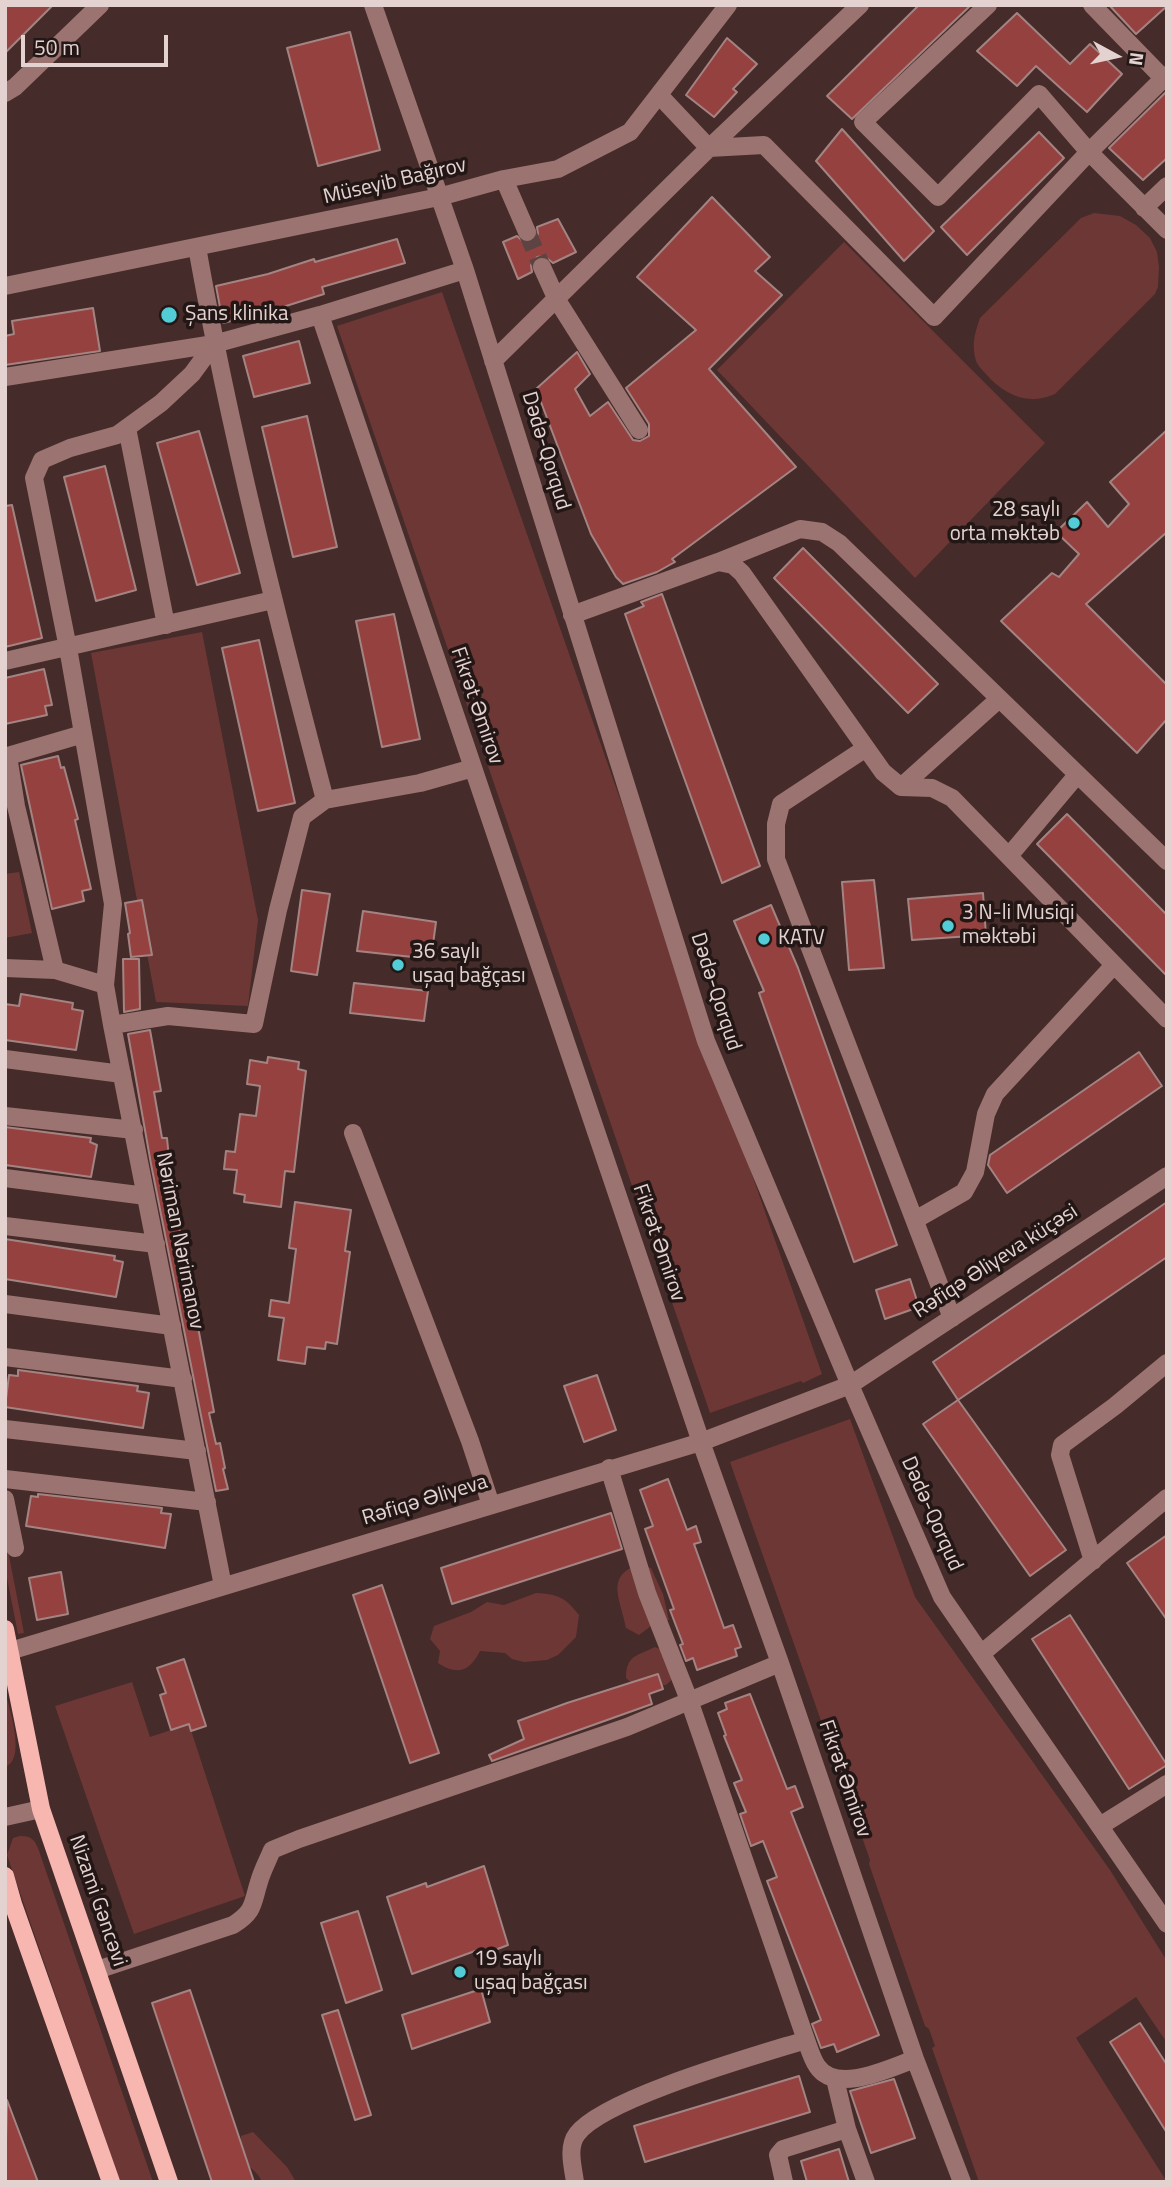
<!DOCTYPE html>
<html>
<head>
<meta charset="utf-8">
<style>
	body { margin:0 }
	#map { position:relative; width:1172px; height:2187px; overflow:hidden; background:#452b29; font-family:"Titillium Web",sans-serif }
	canvas { display:block }
	.frame { position:absolute; inset:0; border:7px solid #e3d2d0; pointer-events:none }
	.north { position:absolute; left:1081px; top:21px; width:70px; height:70px; -webkit-text-stroke:5px #231716; paint-order:stroke; rotate:98deg; font-size:19px; font-weight:700; line-height:28px; text-align:center; color:#e3d2d0 }
	.north::after { content:''; display:block; margin:auto; width:24px; height:32px; background:#e3d2d0; clip-path:polygon(50% 0,100% 100%,50% 72%,0 100%) }
	.scale { position:absolute; left:21px; top:35px; width:147px; height:32px; box-sizing:border-box; border:4px solid #e3d2d0; border-top:0; padding-left:9px; font-size:21px; line-height:24px; white-space:nowrap; color:#e3d2d0; -webkit-text-stroke:5px #231716; paint-order:stroke }
</style>
</head>
<body>
<div id="map">
<canvas width="1172" height="2187"></canvas>
<div class="frame"></div>
<div class="north">N</div>
<div class="scale">50 m</div>
</div>
<script>
const g = document.querySelector('canvas').getContext('2d');
g.lineJoin = 'round';
function fillPath(path, color) {
  g.fillStyle = color;
  g.fill(path, 'evenodd');
}
function strokePath(path, color, width, dash) {
  g.strokeStyle = color;
  g.lineWidth = width;
  g.lineCap = dash ? 'butt' : 'round';
  g.setLineDash(dash || []);
  g.stroke(path);
}
function drawText(font, color, halo, rows, align = 'center') {
  g.font = font + ' "Titillium Web",sans-serif';
  g.lineWidth = 7;
  g.setLineDash([]);
  g.textBaseline = 'middle';
  g.strokeStyle = halo;
  g.fillStyle = color;
  for (const [text, x, y, turn = 0] of rows) {
    g.save();
    g.translate(x, y);
    g.rotate((+turn || 0) * Math.PI / 180);
    g.textAlign = isNaN(turn) ? turn : align;
    if (halo) g.strokeText(text, 0, 0);
    g.fillText(text, 0, 0);
    g.restore();
  }
}
fillPath(new Path2D(`
	M 1094,213 L 1120,216 L 1136,225 L 1150,238 L 1157,252 L 1159,267 L 1158,287 L 1155,294 L 1055,394 C 1028,406 1004,395 986,374 C 982,370 978,366 976,361 C 971,345 975,332 980,318 L 1081,218 Z
	M 844,242 L 1045,443 L 915,578 L 717,370 Z
	M 442,292 L 822,1374 L 803,1383 L 801,1381 L 710,1413 L 337,326 Z
	M 202,632 L 258,920 L 248,1006 L 156,1002 L 91,653 Z
	M 19,872 L 32,933 L 5,938 L 5,874 Z
	M 850,1419 L 915,1597 L 1110,1870 L 1167,1961 L 1167,2043 L 1136,1997 L 1076,2038 L 1167,2182 L 979,2182 L 932,2048 L 935,2046 L 929,2029 L 925,2026 L 869,1864 L 870,1860 L 730,1462 Z
	M 5,1535 L 24,1633 L 18,1634 L 5,1568 Z
	M 639,1564 L 651,1568 L 663,1594 L 669,1620 L 655,1623 L 639,1635 L 626,1628 C 621,1599 604,1577 639,1564 Z
	M 536,1593 C 558,1594 566,1598 579,1615 L 576,1637 L 558,1655 L 547,1660 L 524,1662 L 512,1659 L 505,1653 L 480,1651 C 470,1671 458,1676 438,1663 L 440,1651 L 430,1639 L 434,1626 L 471,1612 L 487,1602 L 504,1605 Z
	M 655,1647 L 660,1649 L 675,1677 L 666,1685 L 635,1686 L 626,1678 C 626,1655 637,1656 655,1647 Z
	M 132,1682 L 150,1737 L 189,1724 L 245,1896 L 134,1934 L 55,1706 Z
	M 5,1690 C 9,1709 27,1759 5,1767 Z
	M 20,1836 C 31,1836 34,1839 38,1848 L 153,2182 L 120,2182 L 7,1855 L 13,1838 Z
	M 253,2132 L 287,2167 L 296,2182 L 262,2182 C 258,2170 242,2164 240,2154 C 239,2149 241,2141 241,2136 Z`), '#6d3735');
const building = new Path2D(`
	M 5,5 L 53,5 L 5,53 Z
	M 919,5 L 971,5 L 852,119 L 827,96 Z
	M 1109,5 L 1167,5 L 1167,6 L 1136,34 Z
	M 1017,13 L 1070,64 L 1090,44 L 1122,74 L 1087,112 L 1036,66 L 1017,86 L 977,51 Z
	M 350,32 L 380,150 L 318,166 L 287,48 Z
	M 727,38 L 757,64 L 733,89 L 737,92 L 714,117 L 686,95 Z
	M 1167,91 L 1167,158 L 1143,180 L 1109,148 Z
	M 842,129 L 934,231 L 904,261 L 816,161 Z
	M 1039,132 L 1064,158 L 967,255 L 941,227 Z
	M 712,197 L 770,257 L 755,271 L 782,295 L 709,369 L 796,467 L 672,559 L 675,562 L 657,572 L 623,584 L 616,577 L 591,534 L 536,389 L 577,352 L 590,374 L 575,389 L 590,416 L 608,402 L 633,440 L 640,441 L 649,436 L 649,424 L 626,388 L 696,330 L 637,277 Z
	M 558,219 L 576,252 L 553,263 L 544,256 L 537,257 L 531,265 L 532,272 L 518,279 L 503,242 L 517,236 L 525,243 L 532,242 L 538,234 L 537,227 Z
	M 397,239 L 405,263 L 322,287 L 324,294 L 267,312 L 223,323 L 216,286 L 268,274 L 314,259 L 315,262 Z
	M 93,308 L 100,351 L 5,365 L 5,336 L 14,334 L 12,321 Z
	M 299,341 L 310,383 L 254,397 L 243,356 Z
	M 307,416 L 337,547 L 293,557 L 262,427 Z
	M 1167,430 L 1167,532 L 1086,604 L 1167,685 L 1167,719 L 1137,753 L 1001,621 L 1052,573 L 1059,577 L 1079,554 L 1056,532 L 1087,502 L 1108,527 L 1129,504 L 1110,482 Z
	M 199,431 L 240,573 L 197,585 L 157,443 Z
	M 105,466 L 136,590 L 96,601 L 64,477 Z
	M 12,505 L 42,638 L 5,647 L 5,506 Z
	M 803,548 L 938,684 L 908,713 L 774,578 Z
	M 662,594 L 760,866 L 722,883 L 625,614 L 644,606 L 641,602 Z
	M 394,614 L 420,739 L 382,747 L 356,621 Z
	M 259,640 L 295,803 L 258,811 L 222,648 Z
	M 44,669 L 52,705 L 45,706 L 47,715 L 5,724 L 5,678 Z
	M 58,756 L 61,768 L 64,767 L 78,819 L 75,820 L 91,889 L 82,891 L 84,901 L 52,909 L 21,765 Z
	M 1067,814 L 1167,915 L 1167,976 L 1037,844 Z
	M 874,880 L 884,968 L 849,970 L 842,882 Z
	M 302,890 L 330,894 L 317,975 L 291,971 Z
	M 983,893 L 986,935 L 912,940 L 908,899 Z
	M 142,900 L 152,955 L 131,957 L 128,934 L 130,933 L 125,903 Z
	M 771,905 L 798,968 L 897,1245 L 854,1262 L 759,993 L 764,991 L 734,921 Z
	M 363,911 L 436,922 L 431,959 L 357,951 Z
	M 123,959 L 139,959 L 140,1009 L 124,1012 Z
	M 354,983 L 428,991 L 424,1021 L 350,1013 Z
	M 21,994 L 73,1003 L 72,1009 L 83,1011 L 76,1050 L 5,1040 L 5,1004 L 19,1006 Z
	M 150,1030 L 161,1091 L 154,1092 L 162,1138 L 167,1138 L 172,1189 L 214,1412 L 209,1413 L 216,1444 L 220,1443 L 225,1468 L 223,1469 L 228,1489 L 216,1491 L 151,1164 L 128,1034 Z
	M 1139,1052 L 1162,1086 L 1007,1193 L 988,1165 L 990,1155 Z
	M 268,1057 L 299,1062 L 298,1069 L 306,1071 L 294,1172 L 285,1171 L 281,1207 L 244,1202 L 245,1195 L 234,1193 L 237,1170 L 224,1169 L 226,1151 L 235,1152 L 240,1114 L 256,1116 L 260,1086 L 247,1084 L 250,1060 L 267,1063 Z
	M 5,1127 L 91,1138 L 90,1142 L 97,1145 L 91,1177 L 5,1165 Z
	M 295,1202 L 351,1210 L 345,1251 L 350,1252 L 337,1344 L 326,1342 L 325,1349 L 307,1347 L 305,1364 L 278,1360 L 284,1318 L 269,1316 L 271,1300 L 289,1303 L 296,1249 L 289,1248 Z
	M 1167,1202 L 1167,1257 L 958,1400 L 933,1362 Z
	M 5,1239 L 115,1256 L 114,1260 L 123,1262 L 116,1297 L 5,1279 Z
	M 910,1279 L 919,1307 L 885,1319 L 876,1290 Z
	M 18,1370 L 138,1386 L 137,1391 L 149,1393 L 143,1428 L 5,1407 L 9,1375 L 18,1376 Z
	M 597,1375 L 616,1430 L 584,1442 L 564,1386 Z
	M 958,1400 L 1066,1550 L 1030,1576 L 923,1424 Z
	M 668,1479 L 687,1530 L 696,1526 L 701,1542 L 694,1544 L 724,1628 L 733,1625 L 741,1647 L 735,1649 L 737,1656 L 697,1670 L 693,1658 L 686,1661 L 680,1645 L 683,1644 L 670,1610 L 674,1609 L 645,1529 L 653,1526 L 640,1490 Z
	M 38,1494 L 162,1508 L 161,1513 L 171,1514 L 165,1548 L 26,1526 L 31,1496 L 38,1497 Z
	M 611,1513 L 622,1549 L 452,1604 L 441,1568 Z
	M 1167,1535 L 1167,1620 L 1127,1563 Z
	M 61,1572 L 68,1614 L 37,1620 L 29,1578 Z
	M 382,1585 L 439,1753 L 410,1763 L 353,1595 Z
	M 1070,1615 L 1167,1765 L 1129,1789 L 1032,1639 Z
	M 184,1659 L 206,1726 L 191,1731 L 189,1724 L 171,1730 L 160,1695 L 166,1693 L 157,1668 Z
	M 658,1674 L 663,1689 L 649,1694 L 652,1704 L 492,1761 L 489,1755 L 524,1739 L 518,1721 L 567,1703 Z
	M 750,1694 L 787,1789 L 795,1786 L 803,1807 L 791,1812 L 879,2035 L 837,2052 L 834,2044 L 821,2048 L 812,2024 L 821,2020 L 767,1881 L 777,1877 L 763,1841 L 751,1846 L 740,1814 L 746,1812 L 734,1783 L 742,1780 L 724,1736 L 726,1735 L 718,1713 L 727,1709 L 725,1703 Z
	M 484,1866 L 508,1945 L 477,1957 L 475,1951 L 412,1974 L 387,1897 L 426,1883 L 427,1887 Z
	M 358,1911 L 382,1990 L 346,2003 L 321,1923 Z
	M 481,1989 L 490,2022 L 412,2049 L 402,2015 Z
	M 190,1990 L 254,2182 L 212,2182 L 152,2003 Z
	M 338,2010 L 371,2115 L 355,2120 L 322,2015 Z
	M 1140,2023 L 1167,2065 L 1167,2133 L 1110,2042 Z
	M 799,2076 L 810,2112 L 645,2162 L 634,2126 Z
	M 894,2079 L 915,2138 L 871,2153 L 850,2091 Z
	M 7,2100 L 38,2182 L 5,2182 Z
	M 839,2149 L 849,2182 L 807,2182 L 801,2161 Z`);
fillPath(building, '#954140');
strokePath(building, '#a48482', 2);
strokePath(new Path2D(`
	M 527,232 L 542,267`), '#5d4442', 18, [18, 9]);
strokePath(new Path2D(`
	M 373,5 L 465,270 L 706,1041 L 850,1385 L 942,1597 L 1167,1924
	M 988,5 L 863,122 L 938,197 L 1039,94 L 1089,152 L 1167,230
	M 1092,5 L 1163,78
	M 5,93 L 15,87 L 100,5
	M 709,148 L 764,145 L 934,317 L 1089,152 L 1167,75
	M 709,148 L 860,5
	M 504,179 L 527,232
	M 1144,208 L 1167,186
	M 197,247 C 230,433 277,617 325,800 L 420,783 L 473,768
	M 542,267 L 557,300 L 639,430
	M 5,286 L 439,197 L 504,179 L 558,169 L 630,132 L 728,5
	M 320,315 L 701,1442 L 780,1663 L 915,2059 L 962,2182
	M 214,344 L 192,374 L 161,403 L 117,435 L 70,448 L 42,460 L 34,478 L 68,648 L 113,904 L 105,985 L 112,1025 L 223,1586
	M 493,361 L 709,148 L 659,95
	M 5,377 L 214,344 L 320,315 L 465,270
	M 127,428 L 166,625
	M 718,562 L 800,529 L 822,532 L 839,543 L 1167,861
	M 572,615 L 718,562 L 733,565 L 742,573 L 883,772 L 901,787 L 932,788 L 952,798 L 1167,1019
	M 5,661 L 273,600
	M 866,748 L 781,804 L 776,824 L 776,859 L 952,1318
	M 901,787 L 999,699
	M 1009,856 L 1077,775
	M 5,968 L 55,970 L 105,985
	M 55,970 L 16,806 L 8,756 L 83,734
	M 112,1025 L 168,1016 L 254,1024 L 278,910 L 302,817 L 325,800
	M 5,1059 L 122,1074
	M 5,1116 L 134,1130
	M 353,1133 L 470,1441 L 491,1505
	M 5,1178 L 146,1196
	M 915,1220 L 964,1192 L 975,1172 L 986,1114 L 995,1094 L 1114,965
	M 5,1226 L 156,1244
	M 5,1304 L 172,1326
	M 5,1357 L 183,1379
	M 5,1429 L 197,1451
	M 5,1479 L 207,1502
	M 5,1499 L 15,1548
	M 1093,1561 L 1060,1455 L 1062,1445 L 1115,1406 L 1167,1363
	M 10,1651 L 701,1442 L 850,1385 L 1167,1176
	M 981,1654 L 1167,1498
	M 5,1817 L 41,1809
	M 1100,1826 L 1167,1784
	M 97,1970 L 233,1925 C 255,1911 252,1904 259,1882 C 262,1871 268,1860 272,1850 L 299,1839 L 627,1727 L 780,1663
	M 806,2040 C 809,2048 812,2059 817,2066 C 836,2095 890,2068 915,2059
	M 835,2079 L 847,2129 L 866,2182
	M 575,2182 C 573,2167 567,2147 577,2134 C 604,2098 758,2055 806,2040 L 689,1700 L 647,1593 L 609,1468
	M 784,2182 L 778,2155 L 783,2149 L 847,2129`), '#9b7370', 18);
strokePath(new Path2D(`
	M 5,1629 L 41,1809 L 169,2182
	M 5,1876 L 13,1904 L 111,2182`), '#f8b6b1', 18);
for (const [x, y, r, color] of [
	[169,315,9,"#52ccd6"],
	[1074,523,7,"#52ccd6"],
	[948,926,7,"#52ccd6"],
	[764,939,7,"#52ccd6"],
	[398,965,7,"#52ccd6"],
	[460,1972,7,"#52ccd6"]
]) {
  const dot = new Path2D();
  dot.arc(x, y, r, 0, 2 * Math.PI);
  g.fillStyle = color;
  g.fill(dot);
  strokePath(dot, '#231716', 2.5);
}
drawText('21px', '#e3d2d0', '#231716', [
	["Müseyib Bağırov",395,182,-13],
	["Dədə-Qorqud",545,451,73],
	["Fikrət Əmirov",476,706,71],
	["Dədə-Qorqud",715,992,72],
	["Nəriman Nərimanov",179,1241,79],
	["Fikrət Əmirov",658,1243,71],
	["Rəfiqə Əliyeva küçəsi",996,1262,-33],
	["Rəfiqə Əliyeva",425,1501,-17],
	["Dədə-Qorqud",931,1514,66],
	["Fikrət Əmirov",844,1779,71],
	["Nizami Gəncəvi",97,1901,71]
]);
drawText('21px', '#e3d2d0', '#231716', [
	["Şans klinika",185,315],
	["28 saylı",1060,511,"right"],
	["orta məktəb",1060,535,"right"],
	["3 N-li Musiqi",962,914],
	["məktəbi",962,938],
	["KATV",778,939],
	["36 saylı",412,953],
	["uşaq bağçası",412,977],
	["19 saylı",474,1960],
	["uşaq bağçası",474,1984]
], 'left');
</script>
</body>
</html>
